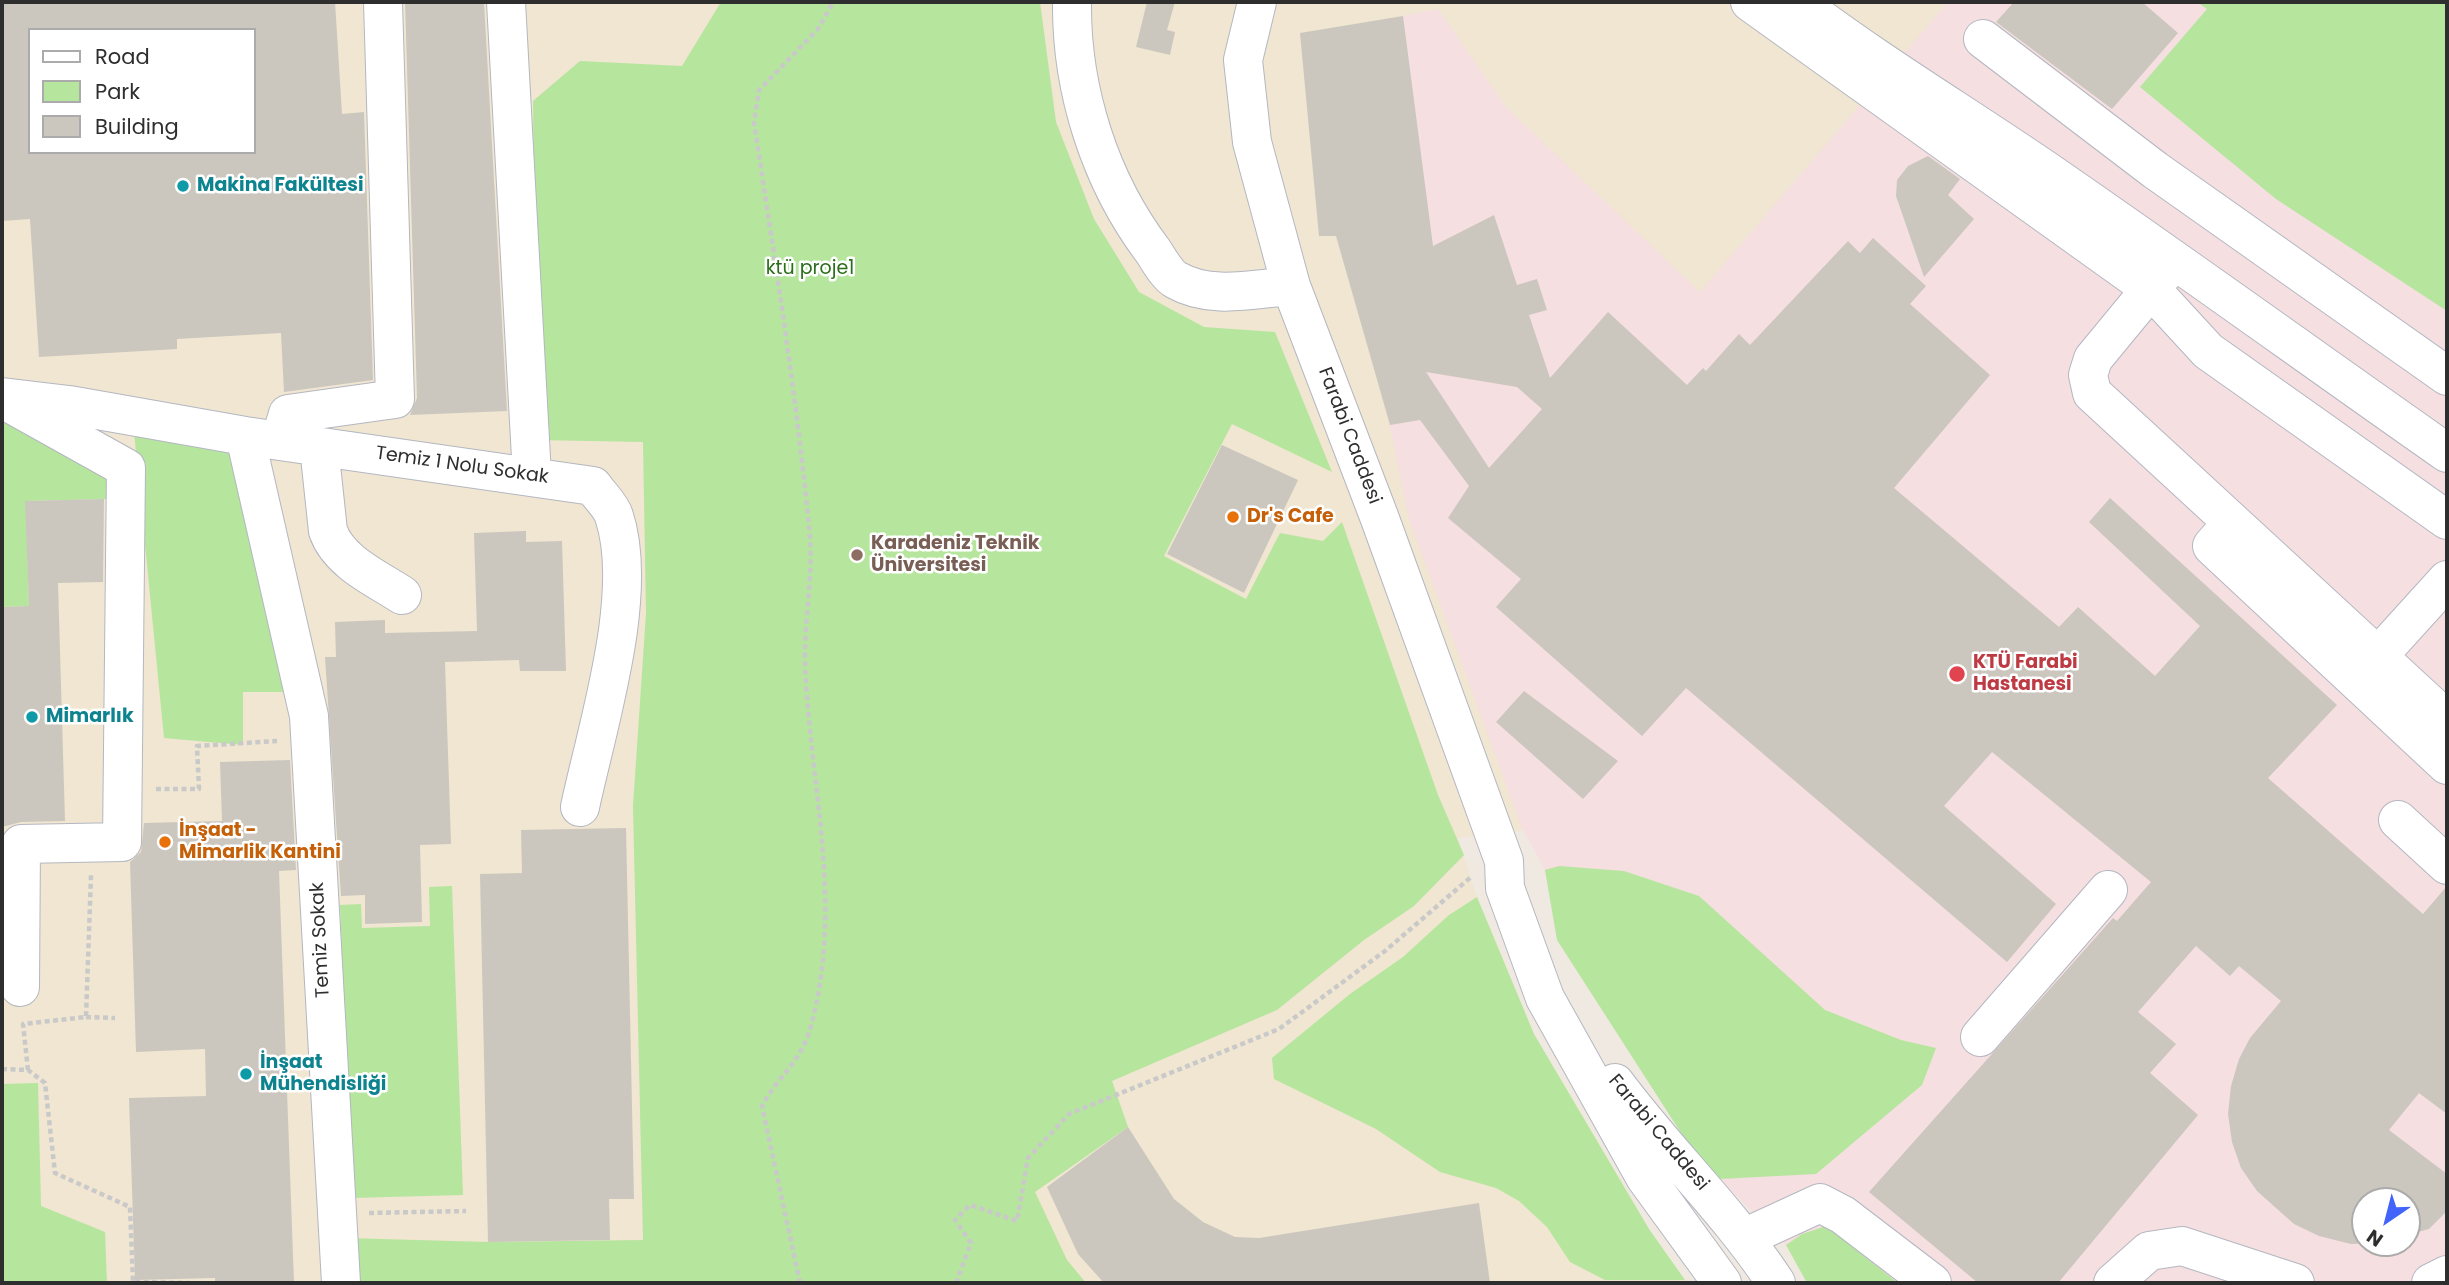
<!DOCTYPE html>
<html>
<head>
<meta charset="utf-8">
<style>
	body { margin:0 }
	#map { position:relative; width:2449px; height:1285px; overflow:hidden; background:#efe9e1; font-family:Poppins,sans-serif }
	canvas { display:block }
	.frame { position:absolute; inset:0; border:4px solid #2e2e2e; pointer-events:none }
	.legend { position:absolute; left:28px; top:28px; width:228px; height:126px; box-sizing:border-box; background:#fff; border:2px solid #ababab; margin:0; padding:9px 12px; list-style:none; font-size:21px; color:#2e2e2e }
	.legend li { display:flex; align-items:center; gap:14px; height:35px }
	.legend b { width:35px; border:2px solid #ababab }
	.north { position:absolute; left:2351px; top:1187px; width:70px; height:70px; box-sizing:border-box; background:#fff; border:2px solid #ababab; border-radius:50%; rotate:215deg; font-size:19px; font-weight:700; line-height:28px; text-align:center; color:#2e2e2e }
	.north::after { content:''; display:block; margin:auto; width:24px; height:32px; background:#4264fb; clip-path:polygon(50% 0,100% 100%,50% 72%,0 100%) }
</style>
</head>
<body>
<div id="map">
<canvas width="2449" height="1285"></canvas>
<div class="frame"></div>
<ul class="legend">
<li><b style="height:9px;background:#fff"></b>Road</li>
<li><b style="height:19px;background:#b6e59e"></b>Park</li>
<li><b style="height:19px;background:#cbc7bf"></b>Building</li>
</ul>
<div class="north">N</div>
</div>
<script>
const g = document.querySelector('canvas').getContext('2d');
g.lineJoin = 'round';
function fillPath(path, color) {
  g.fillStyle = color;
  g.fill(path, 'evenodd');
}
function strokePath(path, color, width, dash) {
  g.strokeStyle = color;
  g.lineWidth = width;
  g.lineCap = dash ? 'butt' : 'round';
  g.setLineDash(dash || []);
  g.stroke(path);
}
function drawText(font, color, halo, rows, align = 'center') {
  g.font = font + ' Poppins,sans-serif';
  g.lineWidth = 5;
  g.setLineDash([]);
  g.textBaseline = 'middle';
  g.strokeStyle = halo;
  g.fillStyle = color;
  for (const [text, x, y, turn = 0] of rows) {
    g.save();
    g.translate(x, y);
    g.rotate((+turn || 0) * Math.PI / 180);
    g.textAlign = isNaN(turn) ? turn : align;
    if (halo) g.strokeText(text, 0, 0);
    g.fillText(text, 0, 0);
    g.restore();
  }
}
fillPath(new Path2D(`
	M 2,2 L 1971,2 L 1540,829 L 1458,838 L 1477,897 L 1534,1034 L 1649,1229 L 1687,1283 L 2,1283 ZM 30,30 L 254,30 L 254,152 L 30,152 Z`), '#f0e6d1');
fillPath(new Path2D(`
	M 1948,2 L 2276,2 L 2447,123 L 2447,1283 L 1807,1283 L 1786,1245 L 1720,1180 L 1683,1136 L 1557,940 L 1545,870 L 1522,828 L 1409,519 L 1308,34 L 1438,9 L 1506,107 L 1700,292 ZM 2365,1201 L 2407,1201 L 2407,1243 L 2365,1243 Z`), '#f5dfe0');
fillPath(new Path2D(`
	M 721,2 L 1040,2 L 1056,122 L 1094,219 L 1139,292 L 1204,327 L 1275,332 L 1332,472 L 1232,424 L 1164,556 L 1246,599 L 1280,533 L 1323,541 L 1342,522 L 1438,795 L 1464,855 L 1414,906 L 1364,940 L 1277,1010 L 1112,1081 L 1128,1127 L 1035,1192 L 1067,1260 L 1086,1283 L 352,1283 L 346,1238 L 488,1242 L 643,1240 L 633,806 L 646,613 L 643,442 L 536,440 L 533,101 L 580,61 L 682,66 Z
	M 2197,2 L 2447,2 L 2447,311 L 2276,199 L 2140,87 L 2207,9 Z
	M 2,409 L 106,468 L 106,499 L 26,501 L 29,606 L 2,607 Z
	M 134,432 L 251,447 L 289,692 L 243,692 L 243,745 L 164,738 Z
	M 1559,866 L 1624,871 L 1699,896 L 1825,1010 L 1901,1040 L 1936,1048 L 1922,1085 L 1816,1174 L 1720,1179 L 1683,1136 L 1557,940 L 1545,870 Z
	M 452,886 L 463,1195 L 352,1198 L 340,905 L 361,904 L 362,928 L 430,926 L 429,887 Z
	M 1477,897 L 1534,1034 L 1649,1229 L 1685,1280 L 1605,1280 L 1570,1262 L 1547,1227 L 1519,1201 L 1496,1188 L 1440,1172 L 1376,1129 L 1274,1079 L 1272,1058 L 1350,994 L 1403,957 L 1449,915 Z
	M 38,1083 L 41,1206 L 105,1232 L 107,1283 L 2,1283 L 2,1084 Z
	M 1826,1226 L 1898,1283 L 1807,1283 L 1786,1245 L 1802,1234 Z`), '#b6e59e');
fillPath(new Path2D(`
	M 2,2 L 335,2 L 342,114 L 364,112 L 373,380 L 284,392 L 281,333 L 177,339 L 177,349 L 39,357 L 30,219 L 2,221 ZM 30,30 L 254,30 L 254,152 L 30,152 Z
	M 405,2 L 484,2 L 507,411 L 410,415 L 417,398 Z
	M 1147,2 L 1175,2 L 1167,30 L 1175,32 L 1170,55 L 1136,47 Z
	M 2014,2 L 2142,2 L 2178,33 L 2112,109 L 1996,22 Z
	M 1403,16 L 1433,246 L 1494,215 L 1517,285 L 1537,279 L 1547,310 L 1529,315 L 1550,378 L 1608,312 L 1687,385 L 1703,368 L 1706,371 L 1739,334 L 1750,345 L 1848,241 L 1860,253 L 1873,238 L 1926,286 L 1910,304 L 1990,375 L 1894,488 L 2059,627 L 2078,607 L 2155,676 L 2200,626 L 2089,522 L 2110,498 L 2337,705 L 2268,778 L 2423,914 L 2447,886 L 2447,1114 L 2419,1093 L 2389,1130 L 2447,1174 L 2447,1211 L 2429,1229 L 2407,1235 L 2407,1201 L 2365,1201 L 2365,1243 L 2383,1243 L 2351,1244 L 2319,1236 L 2294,1224 L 2257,1191 L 2241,1168 L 2232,1142 L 2228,1114 L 2231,1086 L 2239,1059 L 2250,1038 L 2281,1001 L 2239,966 L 2230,976 L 2196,946 L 2138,1012 L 2176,1044 L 2150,1073 L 2198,1115 L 2058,1283 L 1978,1283 L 1869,1192 L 2113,918 L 2117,921 L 2151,882 L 1992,752 L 1944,806 L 2056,904 L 2007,962 L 1686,688 L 1642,736 L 1496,607 L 1521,579 L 1448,518 L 1469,486 L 1420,420 L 1390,425 L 1336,236 L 1319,236 L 1300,33 ZM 1426,372 L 1517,387 L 1542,409 L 1489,468 Z
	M 1928,156 L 1960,179 L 1948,195 L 1974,219 L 1924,277 L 1896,196 L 1897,180 L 1908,166 Z
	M 1222,445 L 1298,480 L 1244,593 L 1167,554 Z
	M 104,499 L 103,582 L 58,583 L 65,821 L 21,822 L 2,827 L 2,607 L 29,606 L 25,501 Z
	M 526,531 L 526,542 L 562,541 L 566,671 L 520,671 L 519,660 L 445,662 L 451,844 L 420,845 L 422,922 L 365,924 L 365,895 L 341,896 L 325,657 L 336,657 L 335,622 L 385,620 L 385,633 L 477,631 L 474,533 Z
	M 1524,691 L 1618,761 L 1583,799 L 1496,722 Z
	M 290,760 L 296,870 L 279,871 L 294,1283 L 215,1283 L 215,1278 L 135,1280 L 129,1098 L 206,1096 L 205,1049 L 136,1052 L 130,862 L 141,852 L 144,823 L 222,821 L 220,762 Z
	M 626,828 L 634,1199 L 609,1199 L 610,1240 L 488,1242 L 480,874 L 522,873 L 521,830 Z
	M 1128,1127 L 1174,1199 L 1203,1222 L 1235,1237 L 1259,1238 L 1479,1203 L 1490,1283 L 1104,1283 L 1078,1254 L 1047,1187 Z`), '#cbc7bf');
const minor = new Path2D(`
	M 506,2 L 532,476
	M 1072,2 C 1071,90 1100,181 1153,251 C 1159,260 1167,275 1176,280 C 1211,300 1252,289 1291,286
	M 1257,2 L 1243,60 L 1252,142 L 1291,286 L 1380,519 L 1504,861 L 1505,888 L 1545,998 L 1645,1177 L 1722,1283
	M 1750,2 L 2151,289 L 2208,351 L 2447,520
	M 1798,2 C 1877,62 1962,113 2044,169 C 2179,262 2313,359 2447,453
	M 1983,39 L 2155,170 L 2447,376
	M 2168,268 L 2093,359 L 2088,375 L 2092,393 L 2447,720
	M 2,397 L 69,405 L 245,436 L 593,486 C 599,495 611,506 614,516 C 640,594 597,727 580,807
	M 13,405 L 126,468 L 122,842 L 21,844 L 20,987
	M 245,436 L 309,716 L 341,1283
	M 280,441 L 288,414 L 395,399 L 383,2
	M 319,447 L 328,531 C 339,562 376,578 402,595
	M 2232,523 L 2212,546 L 2447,765
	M 2360,676 L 2447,580
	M 2398,820 L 2447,865
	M 1980,1037 L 2108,890
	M 1615,1083 C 1666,1152 1729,1211 1776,1283
	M 1744,1238 L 1820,1203 L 1843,1215 L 1932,1283
	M 2113,1283 L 2149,1251 L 2182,1246 L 2295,1283
	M 2431,1283 L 2447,1275`);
strokePath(minor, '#b4b7c1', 40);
strokePath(new Path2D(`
	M 156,789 L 199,789 L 197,746 L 277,741
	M 86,1017 L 115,1018
	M 2,1069 L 28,1070 L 45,1083 L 55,1173 L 130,1207 L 133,1282 L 190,1283
	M 28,1070 L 23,1024 L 86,1017 L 91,875
	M 369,1213 L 466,1211
	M 800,1283 L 762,1106 C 778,1076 802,1061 811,1026 C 844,904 810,786 805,664 C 804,622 813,579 810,537 C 797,399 775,260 754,123 L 759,90 L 818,29 L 833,2
	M 956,1283 L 971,1243 L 955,1220 L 970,1205 L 1017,1221 L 1028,1158 L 1069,1114 L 1279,1029 L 1385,951 L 1471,877`), '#c9c9c9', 4.5, [5, 3.5]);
strokePath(minor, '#fff', 38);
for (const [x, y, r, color] of [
	[183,186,7,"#0f9aa8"],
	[1233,517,7,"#e8710a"],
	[857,555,7,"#8d6e63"],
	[1957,674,9,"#e0444e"],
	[32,717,7,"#0f9aa8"],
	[165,842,7,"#e8710a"],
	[246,1074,7,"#0f9aa8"]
]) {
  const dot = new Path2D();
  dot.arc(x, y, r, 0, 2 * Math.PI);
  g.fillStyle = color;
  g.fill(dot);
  strokePath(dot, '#fff', 2.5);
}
drawText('bold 19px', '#0d838f', '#fff', [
	["Makina Fakültesi",197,186],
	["Mimarlık",46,717],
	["İnşaat",260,1063],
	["Mühendisliği",260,1085]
], 'left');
drawText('19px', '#2c6e1b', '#fff', [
	["ktü proje1",810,269]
]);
drawText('19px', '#2e2e2e', '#fff', [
	["Farabi Caddesi",1349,436,69],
	["Temiz 1 Nolu Sokak",462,466,8],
	["Temiz Sokak",321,940,-93],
	["Farabi Caddesi",1658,1133,50]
]);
drawText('bold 19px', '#c56008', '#fff', [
	["Dr's Cafe",1247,517],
	["İnşaat -",179,831],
	["Mimarlik Kantini",179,853]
], 'left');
drawText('bold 19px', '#785e54', '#fff', [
	["Karadeniz Teknik",871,544],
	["Üniversitesi",871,566]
], 'left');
drawText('bold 19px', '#be3a42', '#fff', [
	["KTÜ Farabi",1973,663],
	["Hastanesi",1973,685]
], 'left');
</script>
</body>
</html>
